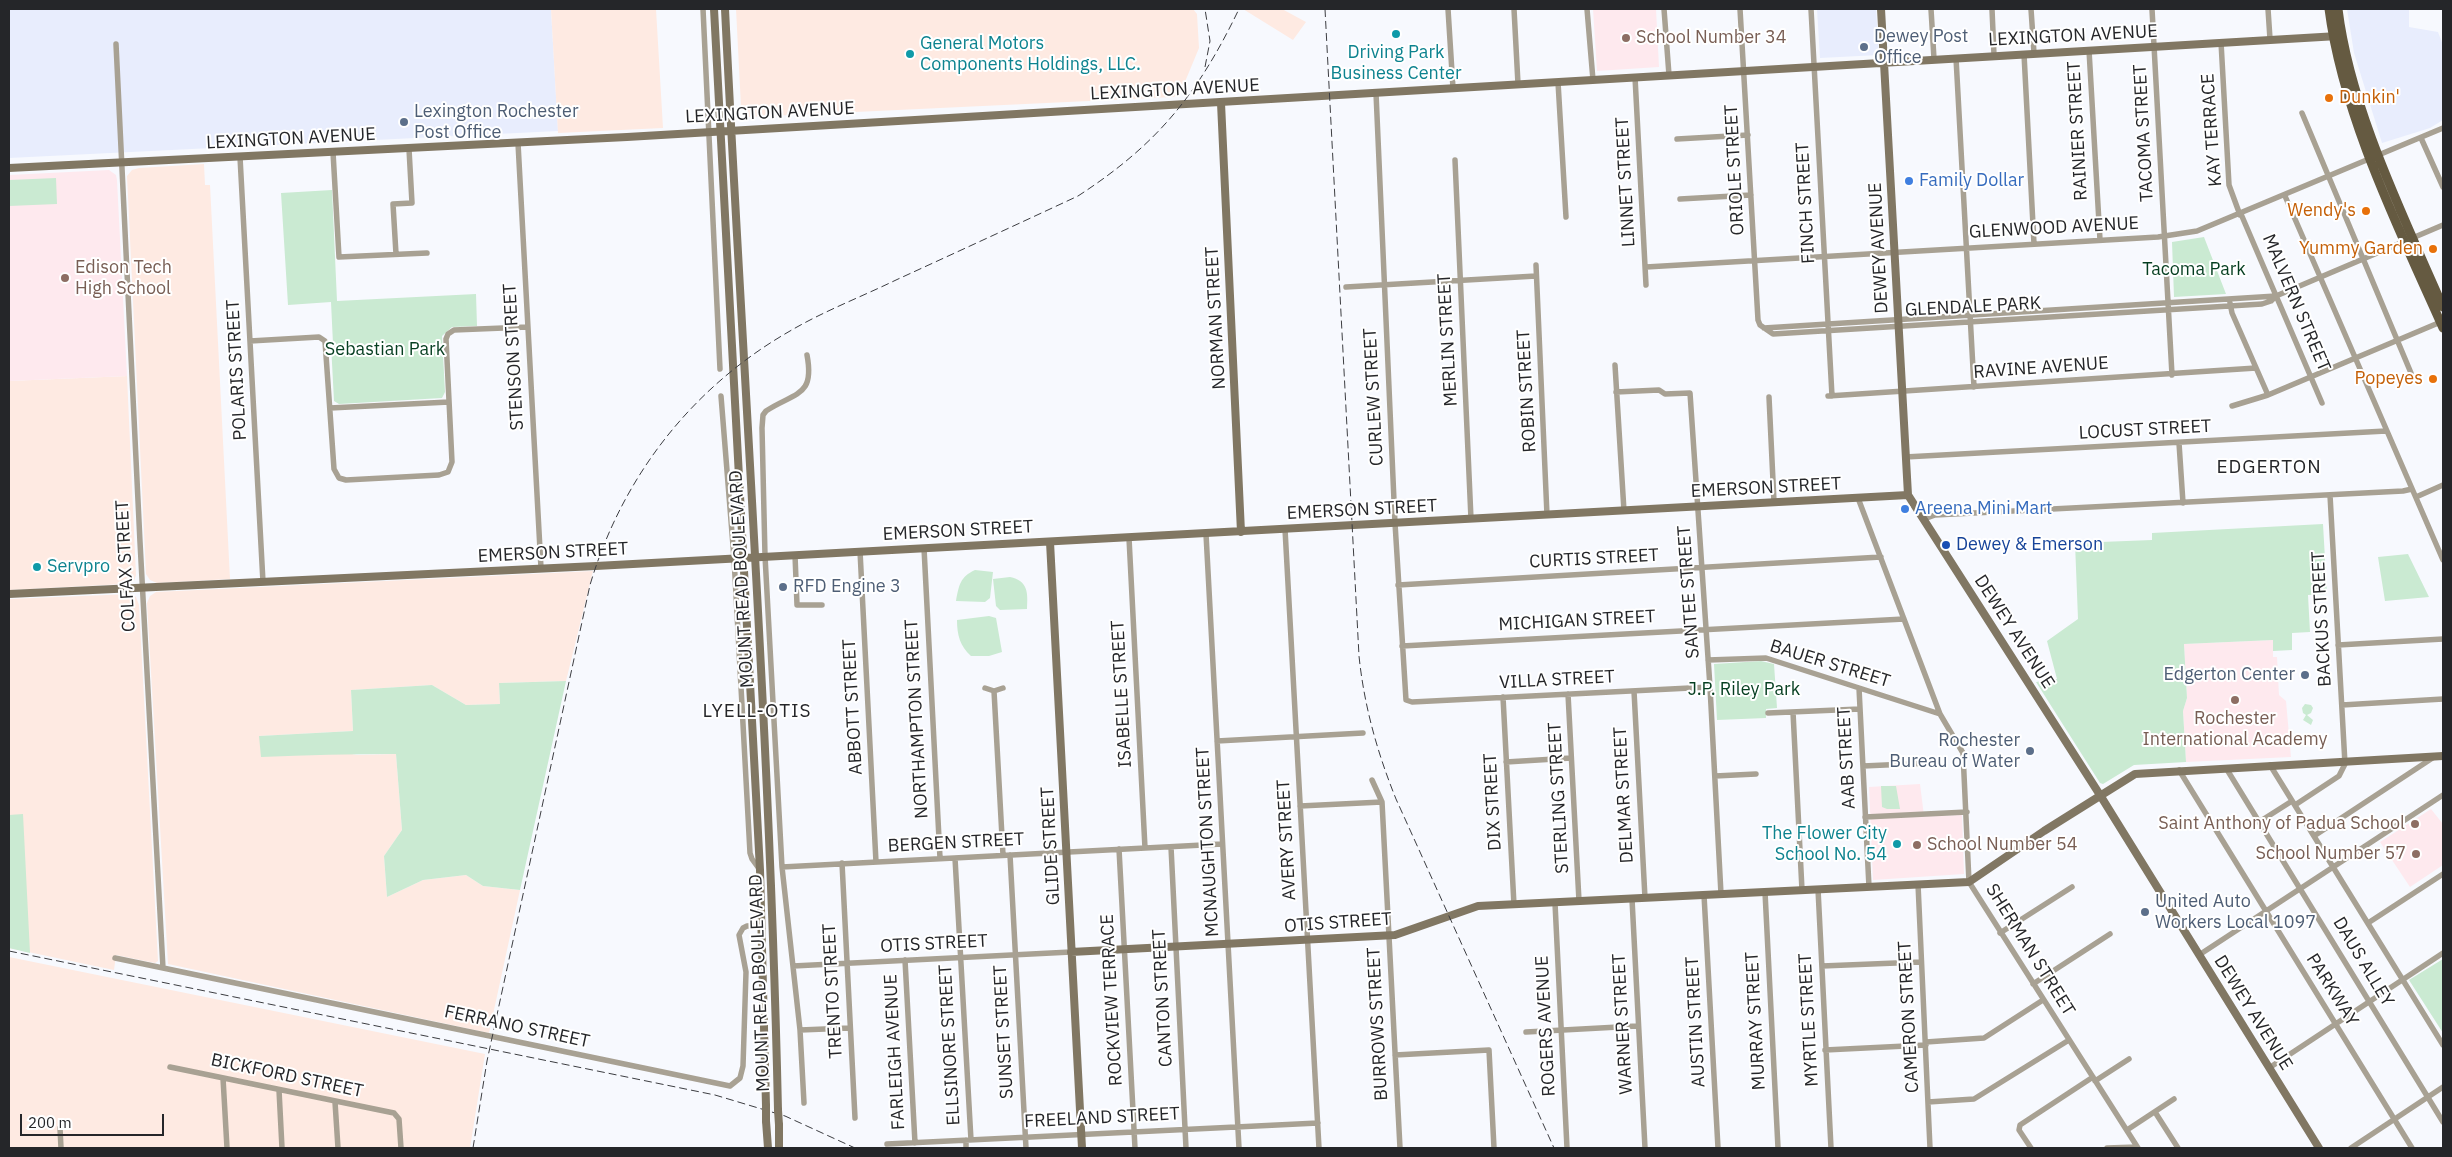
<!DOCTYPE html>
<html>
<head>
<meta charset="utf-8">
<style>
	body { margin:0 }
	#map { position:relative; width:2452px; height:1157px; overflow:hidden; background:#f7f9fe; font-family:"IBM Plex Sans",sans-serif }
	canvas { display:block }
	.frame { position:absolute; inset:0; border:10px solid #252629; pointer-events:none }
	.scale { position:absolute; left:20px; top:1114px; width:144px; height:22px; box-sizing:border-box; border:2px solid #252629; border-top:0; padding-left:6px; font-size:15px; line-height:18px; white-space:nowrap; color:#252629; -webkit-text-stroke:4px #fff; paint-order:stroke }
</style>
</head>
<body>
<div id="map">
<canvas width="2452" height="1157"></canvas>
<div class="frame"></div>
<div class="scale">200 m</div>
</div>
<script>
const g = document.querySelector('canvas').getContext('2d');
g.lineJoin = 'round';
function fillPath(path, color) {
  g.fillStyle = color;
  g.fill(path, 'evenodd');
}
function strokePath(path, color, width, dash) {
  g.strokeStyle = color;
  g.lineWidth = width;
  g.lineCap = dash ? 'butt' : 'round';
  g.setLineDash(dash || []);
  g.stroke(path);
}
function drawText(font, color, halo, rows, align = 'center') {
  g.font = font + ' "IBM Plex Sans",sans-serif';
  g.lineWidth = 4;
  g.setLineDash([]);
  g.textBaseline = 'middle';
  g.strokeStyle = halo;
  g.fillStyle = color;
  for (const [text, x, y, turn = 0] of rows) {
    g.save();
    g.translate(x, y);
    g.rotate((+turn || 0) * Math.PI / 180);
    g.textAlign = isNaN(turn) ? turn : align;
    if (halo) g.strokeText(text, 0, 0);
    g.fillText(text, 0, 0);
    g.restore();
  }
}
fillPath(new Path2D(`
	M 9,9 L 551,9 L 558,131 L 9,158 Z
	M 1817,9 L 1876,9 L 1879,55 L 1820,58 Z
	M 2347,9 L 2409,9 L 2409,27 L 2438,32 L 2443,45 L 2443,120 L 2430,128 L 2382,143 L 2354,53 Z`), '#e8edfd');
fillPath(new Path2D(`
	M 551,9 L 656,9 L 663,128 L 558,133 Z
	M 736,9 L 1193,9 L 1197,14 L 1199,48 L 1182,89 L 1174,97 L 749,117 L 741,107 Z
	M 1243,9 L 1282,9 L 1306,22 L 1293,40 Z
	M 204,164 L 205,185 L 210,185 L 230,579 L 157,583 L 150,580 L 146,574 L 127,176 L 132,170 L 139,168 Z
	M 127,376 L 136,575 L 134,581 L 125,584 L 9,590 L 9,381 Z
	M 593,571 L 566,681 L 499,683 L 500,704 L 466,705 L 432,685 L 351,690 L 353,731 L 259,736 L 357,755 L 396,754 L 402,830 L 384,856 L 387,897 L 423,880 L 466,875 L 483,886 L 520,890 L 489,1033 L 168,964 L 147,603 L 150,596 L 156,592 Z
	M 131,594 L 136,597 L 139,605 L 158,961 L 155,963 L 116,955 L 114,970 L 9,948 L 9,599 Z
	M 9,957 L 485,1054 L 470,1148 L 9,1148 Z`), '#feeae2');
fillPath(new Path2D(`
	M 1593,9 L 1656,9 L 1659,67 L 1597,71 Z
	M 109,170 L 116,175 L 117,180 L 127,376 L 9,381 L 9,175 Z
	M 2273,640 L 2273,657 L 2277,657 L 2279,695 L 2286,701 L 2291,757 L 2186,762 L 2183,711 L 2187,698 L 2184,644 Z
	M 1920,784 L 1924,816 L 1962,815 L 1964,874 L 1873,880 L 1869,787 Z
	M 2431,809 L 2443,824 L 2443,865 L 2410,887 L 2380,842 Z`), '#fee9ee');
fillPath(new Path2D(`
	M 56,178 L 57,204 L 9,206 L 9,180 Z
	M 332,190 L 337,301 L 476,294 L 477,326 L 452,327 L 442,336 L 445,392 L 442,398 L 339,404 L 334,401 L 331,344 L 333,344 L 331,302 L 288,305 L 281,193 Z
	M 2204,237 L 2226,294 L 2174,297 L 2172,242 Z
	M 2323,524 L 2327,594 L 2308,595 L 2310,632 L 2292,633 L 2292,650 L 2273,651 L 2273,640 L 2184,644 L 2187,698 L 2183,711 L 2186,762 L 2134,765 L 2103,784 L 2100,783 L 2036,682 L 2057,679 L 2047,641 L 2078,619 L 2075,543 L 2152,540 L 2152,533 Z
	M 2408,554 L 2429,597 L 2385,601 L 2378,557 Z
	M 975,570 L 993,572 L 990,598 L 985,602 L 956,601 C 959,585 960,577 975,570 Z
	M 1010,577 C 1028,581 1028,592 1027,609 L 1000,610 L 996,606 L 993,579 Z
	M 989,616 L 996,618 L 1002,652 L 989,656 L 971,656 C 960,646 957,635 957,620 Z
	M 1761,661 L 1774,664 L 1777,708 L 1766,709 L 1766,718 L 1717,720 L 1714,664 Z
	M 566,681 L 520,890 L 483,886 L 466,875 L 423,880 L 387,897 L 384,856 L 402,830 L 396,754 C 351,754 306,755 261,757 L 259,736 L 353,731 L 351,690 L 432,685 L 466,705 L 500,704 L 499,683 Z
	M 2305,704 L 2311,705 L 2313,708 L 2311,713 L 2307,715 L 2313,720 L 2311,725 L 2303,720 L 2306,715 L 2303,713 L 2302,708 Z
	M 1881,786 L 1896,786 L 1900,809 L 1887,809 L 1882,807 Z
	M 23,814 L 30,953 L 9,948 L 9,815 Z
	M 2443,959 L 2443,1033 L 2409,980 Z`), '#caead2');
strokePath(new Path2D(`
	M 703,9 L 720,369
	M 1448,9 L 1453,88
	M 1514,9 L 1518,84
	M 1587,9 L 1593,80
	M 1664,9 L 1669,75
	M 1740,9 L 1758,320 L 1760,325 L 1773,334 L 2262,304 L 2271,301 L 2276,296 L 2443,225
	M 1811,9 L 1832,396
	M 1931,9 L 1934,59
	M 1992,9 L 1994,55
	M 2031,9 L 2034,53
	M 2152,9 L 2172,375
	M 2268,9 L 2270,39
	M 2221,42 L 2229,185 L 2240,215
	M 116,44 L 140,542 L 163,968
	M 2089,50 L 2100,240
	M 2024,54 L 2034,244
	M 1956,58 L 1974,387
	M 1635,77 L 1646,285
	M 1558,82 L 1566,217
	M 1376,93 L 1395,523 L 1406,700 L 1412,702 L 1710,687
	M 2302,113 L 2411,373
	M 2421,138 L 2443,187
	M 1677,139 L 1748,135
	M 518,143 L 541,568
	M 333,152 L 339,257 L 427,253
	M 240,157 L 263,582
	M 1455,160 L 1471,519
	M 2285,196 L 2443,560
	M 1680,199 L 1751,195
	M 2241,214 L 2322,403
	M 396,254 L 393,204 L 412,203 L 409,149
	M 1536,265 L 1547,515
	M 1646,267 L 2158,237 L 2197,231 L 2443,128
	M 1346,287 L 1536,276
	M 2230,303 L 2232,313 L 2268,395
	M 1764,328 L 2276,296
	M 250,341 L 319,337 L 325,341 L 334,469 L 339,478 L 346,480 L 439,475 L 448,472 L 452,462 L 446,339 L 448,334 L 454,330 L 528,327
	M 1615,365 L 1624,511
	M 1616,392 L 1659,390 L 1665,394 L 1690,393 L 1710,687 L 1721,894
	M 721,396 L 734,558 L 750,853 L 752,859 L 760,870
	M 1828,396 L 2256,368
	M 1769,397 L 1774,502
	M 2232,406 L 2268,395 L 2443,321
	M 330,408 L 449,402
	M 2179,443 L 2183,503
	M 1905,457 L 2386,431
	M 2416,497 L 2443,485
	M 1858,498 L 1940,714 L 1963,753 L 1969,882 L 2138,1148
	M 1924,519 L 1935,515 L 2403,491 L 2412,489
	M 1285,529 L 1319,1148
	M 1206,534 L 1239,1148
	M 1129,538 L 1145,848
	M 924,548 L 940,858
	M 860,551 L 876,862
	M 795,555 L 797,605 L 822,605
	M 1398,585 L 1881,557
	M 2338,645 L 2443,639
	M 1402,646 L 1904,619
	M 1708,660 L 1766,658 L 1940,714
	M 985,688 L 994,691 L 1003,688
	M 1859,688 L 1869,887
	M 994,691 L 1003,855
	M 1634,691 L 1645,898
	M 1568,694 L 1579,901
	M 1503,697 L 1514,905
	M 2342,705 L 2443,699
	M 1793,712 L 1802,890
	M 1768,713 L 1860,709
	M 1217,741 L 1363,733
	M 1506,762 L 1571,758
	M 2270,765 L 2443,1045
	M 1863,766 L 1930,763
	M 2226,768 L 2443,1122
	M 2179,770 L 2412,1148
	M 1715,776 L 1756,774
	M 1372,780 L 1382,802 L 1400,1148
	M 2295,805 L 2339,776 L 2345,764 L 2330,495
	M 1300,806 L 1382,802
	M 1865,817 L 1967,812
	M 2259,822 L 2292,801
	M 2314,836 L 2434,757
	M 1171,847 L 1186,1148
	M 1119,849 L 1135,1148
	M 1010,855 L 1026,1148
	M 955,858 L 971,1140
	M 842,863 L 855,1118
	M 782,867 L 1222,844
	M 1918,884 L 1930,1148
	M 1818,889 L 1831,1148
	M 1765,892 L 1778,1148
	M 1704,895 L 1718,1148
	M 1632,899 L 1645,1148
	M 1555,903 L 1567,1148
	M 2368,923 L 2443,874
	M 2000,933 L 2072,887
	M 2199,955 L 2443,795
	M 115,958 L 730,1086 L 740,1078 L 743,1066 L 746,972 L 739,935 L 743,928 L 747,926 L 762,925
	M 905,960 L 915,1143
	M 793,966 L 1071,952
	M 1822,966 L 1921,962
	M 2033,984 L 2110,934
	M 800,1030 L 850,1028
	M 1526,1032 L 1637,1026
	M 1926,1042 L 1984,1038 L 2043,1000
	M 1825,1050 L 1926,1045
	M 1395,1055 L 1489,1050 L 1494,1148
	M 170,1067 L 394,1113 L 399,1119 L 401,1148
	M 2269,1068 L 2443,953
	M 223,1078 L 227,1148
	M 2095,1081 L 2129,1059
	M 279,1090 L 282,1148
	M 335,1102 L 338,1148
	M 1928,1102 L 1974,1099 L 2069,1040
	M 804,1103 L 800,1030 L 782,867 L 765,556 L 762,428 L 763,415 L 766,411 C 795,392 815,397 807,355
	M 2155,1112 L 2178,1148
	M 60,1128 L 61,1148
	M 2127,1130 L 2174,1099
	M 966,1140 L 966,1148
	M 887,1144 L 1318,1123
	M 2031,1148 L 2019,1130 L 2020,1125 L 2093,1077
	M 2107,1148 L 2137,1147
	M 2351,1148 L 2443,1087`), '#a8a193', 5.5);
strokePath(new Path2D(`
	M 714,9 L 760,870 L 766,1106
	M 725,9 C 743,376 770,742 778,1110
	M 1881,9 L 1908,495 L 2100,795 L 2319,1148
	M 1221,103 L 1241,532
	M 9,168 L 627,137 L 2338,36
	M 1050,542 L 1082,1148
	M 9,594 L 596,566 L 1908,495
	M 1071,952 L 1395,935 L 1478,906 L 1969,882 L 2044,831 L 2135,774 L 2443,756
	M 766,1121 L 768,1148
	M 779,1125 L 779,1148`), '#817763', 8);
strokePath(new Path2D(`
	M 2329,9 C 2343,117 2399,229 2443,328
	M 2338,9 C 2350,108 2403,215 2443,307`), '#655a41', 9);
strokePath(new Path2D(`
	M 1325,9 L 1359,656 C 1364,705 1377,752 1396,799 L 1554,1148
	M 1205,67 L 1210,41 L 1205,9
	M 9,951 L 715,1095 L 785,1116 L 855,1148
	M 473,1148 L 487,1061 L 590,585 C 622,477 692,387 790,331 C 824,311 861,297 896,280 C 957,252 1018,224 1078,196 C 1158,144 1198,94 1239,9`), '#3b3c40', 1, [8, 4]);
strokePath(new Path2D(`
	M 766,1106 L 766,1121
	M 778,1110 L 779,1125`), '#817763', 8);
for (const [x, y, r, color] of [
	[1396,34,5,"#0f9aa8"],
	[1626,38,5,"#8d6e63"],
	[1864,47,5,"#5c6f8a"],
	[910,54,5,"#0f9aa8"],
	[2329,98,5,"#e8710a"],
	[404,122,5,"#5c6f8a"],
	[1909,181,5,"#3f7fe0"],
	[2366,211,5,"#e8710a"],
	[2433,249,5,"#e8710a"],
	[65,278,5,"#8d6e63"],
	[2433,379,5,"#e8710a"],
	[1905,509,5,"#3f7fe0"],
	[1946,545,5,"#1a4fb4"],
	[37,567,5,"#0f9aa8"],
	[783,587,5,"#5c6f8a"],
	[2305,675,5,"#5c6f8a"],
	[2235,700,5,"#8d6e63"],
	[2030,751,5,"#5c6f8a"],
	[2415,824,5,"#8d6e63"],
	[1897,844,5,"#0f9aa8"],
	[1917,845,5,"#8d6e63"],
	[2416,854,5,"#8d6e63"],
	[2145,912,5,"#5c6f8a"]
]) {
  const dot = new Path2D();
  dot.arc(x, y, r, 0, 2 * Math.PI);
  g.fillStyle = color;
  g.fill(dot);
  strokePath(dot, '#fff', 2);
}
drawText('18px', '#252629', '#fff', [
	["LEXINGTON AVENUE",2073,36,-3],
	["LEXINGTON AVENUE",1175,90,-3],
	["LEXINGTON AVENUE",770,113,-3],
	["KAY TERRACE",2212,130,-94],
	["RAINIER STREET",2078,131,-93],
	["TACOMA STREET",2144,133,-93],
	["LEXINGTON AVENUE",291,139,-3],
	["ORIOLE STREET",1735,170,-93],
	["LINNET STREET",1626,182,-93],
	["FINCH STREET",1806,203,-93],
	["GLENWOOD AVENUE",2054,228,-3],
	["DEWEY AVENUE",1879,248,-93],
	["MALVERN STREET",2296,303,67],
	["GLENDALE PARK",1973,307,-3],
	["NORMAN STREET",1216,318,-93],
	["MERLIN STREET",1448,340,-93],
	["STENSON STREET",514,357,-93],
	["RAVINE AVENUE",2041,368,-4],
	["POLARIS STREET",237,370,-93],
	["ROBIN STREET",1527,391,-93],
	["CURLEW STREET",1374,397,-93],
	["LOCUST STREET",2145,430,-3],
	["EMERSON STREET",1766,488,-3],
	["EMERSON STREET",1362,510,-3],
	["EMERSON STREET",958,531,-3],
	["EMERSON STREET",553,553,-3],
	["CURTIS STREET",1594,559,-3],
	["COLFAX STREET",126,566,-93],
	["MOUNT READ BOULEVARD",742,579,-93],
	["SANTEE STREET",1689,592,-94],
	["BACKUS STREET",2322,619,-93],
	["MICHIGAN STREET",1577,621,-3],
	["DEWEY AVENUE",2014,632,57],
	["BAUER STREET",1830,664,17],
	["VILLA STREET",1557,680,-3],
	["ISABELLE STREET",1122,694,-93],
	["ABBOTT STREET",853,707,-93],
	["NORTHAMPTON STREET",917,719,-93],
	["AAB STREET",1847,758,-93],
	["DELMAR STREET",1624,795,-93],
	["STERLING STREET",1559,798,-93],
	["DIX STREET",1493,802,-93],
	["AVERY STREET",1287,840,-93],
	["MCNAUGHTON STREET",1208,842,-93],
	["BERGEN STREET",956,843,-3],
	["GLIDE STREET",1051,846,-93],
	["OTIS STREET",1338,923,-4],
	["OTIS STREET",934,944,-3],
	["SHERMAN STREET",2030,950,58],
	["DAUS ALLEY",2363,962,59],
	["MOUNT READ BOULEVARD",760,983,-92],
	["PARKWAY",2332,990,58],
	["TRENTO STREET",833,991,-93],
	["CANTON STREET",1163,998,-93],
	["ROCKVIEW TERRACE",1112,1000,-93],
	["DEWEY AVENUE",2253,1013,58],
	["CAMERON STREET",1909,1017,-93],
	["MYRTLE STREET",1809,1020,-93],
	["MURRAY STREET",1756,1021,-93],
	["AUSTIN STREET",1696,1022,-93],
	["BURROWS STREET",1378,1024,-93],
	["WARNER STREET",1623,1024,-93],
	["ROGERS AVENUE",1546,1026,-93],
	["FERRANO STREET",517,1027,12],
	["SUNSET STREET",1004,1032,-93],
	["ELLSINORE STREET",950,1045,-93],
	["FARLEIGH AVENUE",895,1052,-93],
	["BICKFORD STREET",287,1076,12],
	["FREELAND STREET",1102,1118,-3]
]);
drawText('18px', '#4e5e75', '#fff', [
	["Dewey Post",1874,37],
	["Office",1874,58],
	["Lexington Rochester",414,112],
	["Post Office",414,133],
	["RFD Engine 3",793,587],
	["Edgerton Center",2295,675,"right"],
	["Rochester",2020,741,"right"],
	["Bureau of Water",2020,762,"right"],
	["United Auto",2155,902],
	["Workers Local 1097",2155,923]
], 'left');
drawText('18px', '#785e54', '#fff', [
	["School Number 34",1636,38],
	["Edison Tech",75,268],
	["High School",75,289],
	["Rochester",2235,719,"center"],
	["International Academy",2235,740,"center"],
	["Saint Anthony of Padua School",2405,824,"right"],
	["School Number 54",1927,845],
	["School Number 57",2406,854,"right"]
], 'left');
drawText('18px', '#0d838f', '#fff', [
	["General Motors",920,44],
	["Components Holdings, LLC.",920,65],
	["Driving Park",1396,53,"center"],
	["Business Center",1396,74,"center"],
	["Servpro",47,567],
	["The Flower City",1887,834,"right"],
	["School No. 54",1887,855,"right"]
], 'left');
drawText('18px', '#c56008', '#fff', [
	["Dunkin'",2339,98,"left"],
	["Wendy's",2356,211],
	["Yummy Garden",2423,249],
	["Popeyes",2423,379]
], 'right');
drawText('18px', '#366cbe', '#fff', [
	["Family Dollar",1919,181],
	["Areena Mini Mart",1915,509]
], 'left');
drawText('18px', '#053e20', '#fff', [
	["Tacoma Park",2194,270],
	["Sebastian Park",385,350],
	["J.P. Riley Park",1744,690]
]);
drawText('18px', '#164399', '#fff', [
	["Dewey & Emerson",1956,545]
], 'left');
g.letterSpacing = '1px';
drawText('19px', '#252629', '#fff', [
	["EDGERTON",2269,468],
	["LYELL-OTIS",757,712]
]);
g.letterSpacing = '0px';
</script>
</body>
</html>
